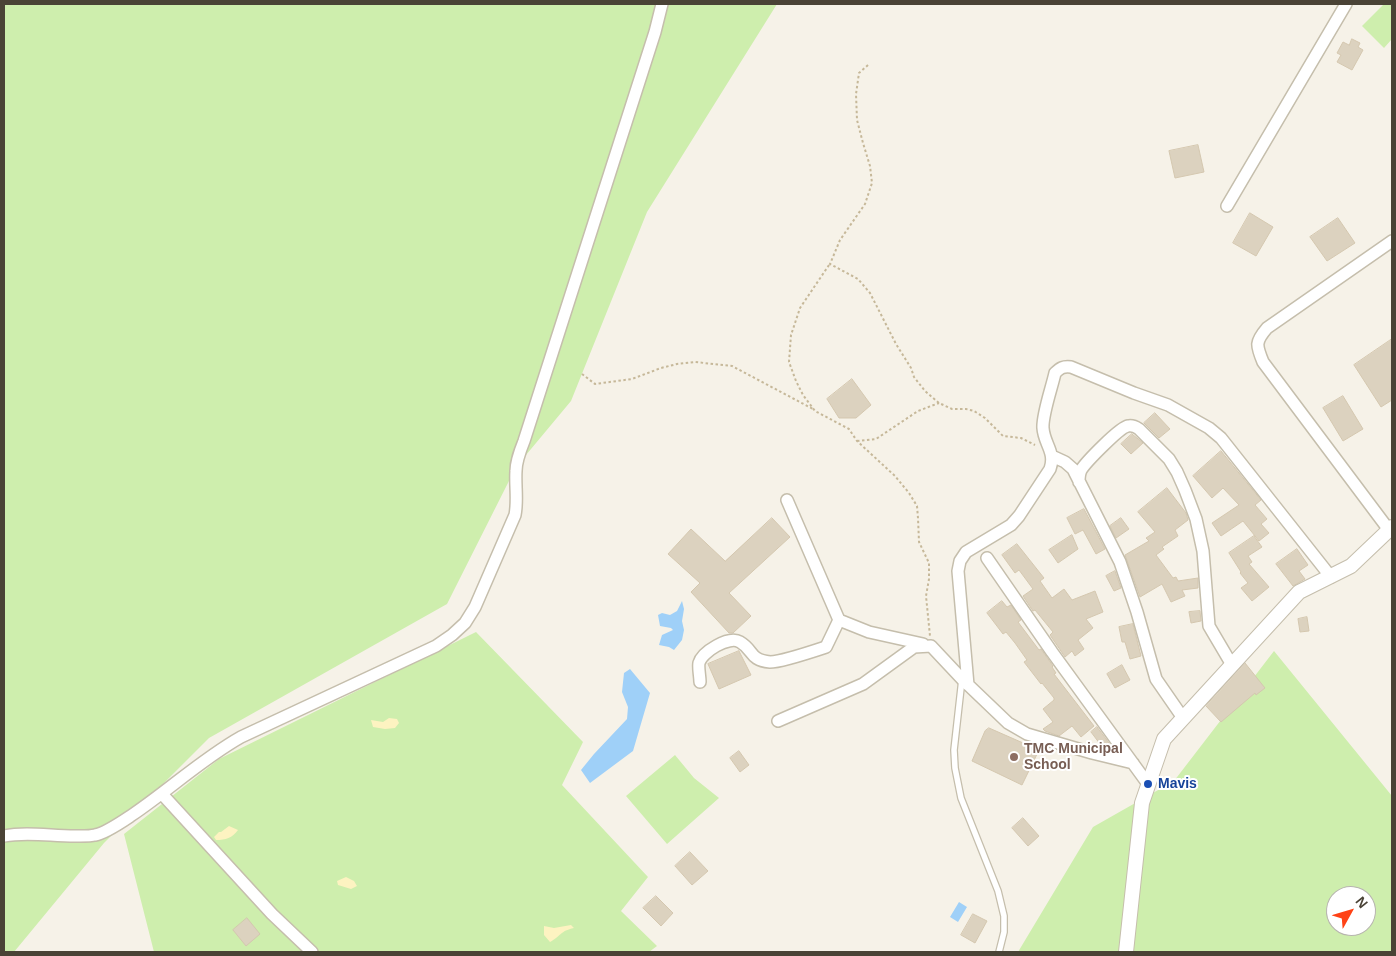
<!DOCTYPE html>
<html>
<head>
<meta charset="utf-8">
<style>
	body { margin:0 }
	#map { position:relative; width:1396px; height:956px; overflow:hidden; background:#f6f2e8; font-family:Arial,sans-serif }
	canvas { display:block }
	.frame { position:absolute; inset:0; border:5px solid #4a4336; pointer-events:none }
	.north { position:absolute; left:1326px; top:886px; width:50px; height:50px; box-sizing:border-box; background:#fff; border:1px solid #b7b4af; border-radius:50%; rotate:51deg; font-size:14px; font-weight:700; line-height:20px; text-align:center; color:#4a4336 }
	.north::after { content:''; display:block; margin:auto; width:18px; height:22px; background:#ff4216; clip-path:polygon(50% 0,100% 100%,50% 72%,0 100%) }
</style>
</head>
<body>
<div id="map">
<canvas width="1396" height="956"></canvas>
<div class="frame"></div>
<div class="north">N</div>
</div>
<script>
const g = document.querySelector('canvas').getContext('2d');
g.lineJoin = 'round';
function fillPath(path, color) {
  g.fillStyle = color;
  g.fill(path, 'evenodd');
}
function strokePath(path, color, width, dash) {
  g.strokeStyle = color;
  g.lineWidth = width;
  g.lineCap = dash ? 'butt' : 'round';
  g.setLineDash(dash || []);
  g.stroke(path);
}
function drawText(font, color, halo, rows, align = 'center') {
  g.font = font + ' Arial,sans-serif';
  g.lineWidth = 4;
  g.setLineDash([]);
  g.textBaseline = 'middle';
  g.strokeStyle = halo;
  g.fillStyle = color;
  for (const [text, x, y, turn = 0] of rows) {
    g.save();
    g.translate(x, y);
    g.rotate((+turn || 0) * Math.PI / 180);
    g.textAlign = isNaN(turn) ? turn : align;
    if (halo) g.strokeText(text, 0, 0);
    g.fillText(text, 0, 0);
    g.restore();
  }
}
fillPath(new Path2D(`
	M 4,4 L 777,4 L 647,212 L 571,401 L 516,467 L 447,604 L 209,738 L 104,843 L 14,952 L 4,952 Z
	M 1384,4 L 1392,4 L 1392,39 L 1384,48 L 1362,26 Z
	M 476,632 L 583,742 L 562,785 L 648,877 L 621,911 L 657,946 L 649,952 L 154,952 L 124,834 L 219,759 Z
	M 1274,651 L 1392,796 L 1392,952 L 1018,952 L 1093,827 L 1174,781 ZM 1336,896 L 1366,896 L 1366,926 L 1336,926 Z
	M 675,755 L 694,778 L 719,798 L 667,844 L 626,796 Z`), '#ceeead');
fillPath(new Path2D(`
	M 389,718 L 397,719 L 399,723 L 395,728 L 385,729 L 373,727 L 371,720 L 383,722 Z
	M 229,826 L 238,830 C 232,838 226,840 216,840 L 214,837 L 219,832 L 221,832 Z
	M 346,877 L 354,881 L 357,886 L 351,889 L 338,885 L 337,881 Z
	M 571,925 L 574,928 C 560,931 561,936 550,942 L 544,935 L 544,926 L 554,928 Z`), '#fdf3c1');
fillPath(new Path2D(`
	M 682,601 L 684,609 L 682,621 L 684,630 L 682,640 L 674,650 L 669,647 L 659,645 L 662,635 L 673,630 L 671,628 L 660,626 L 658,615 L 662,613 L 670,615 L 677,611 Z
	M 630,669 L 650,693 L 633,751 L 590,783 L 581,770 L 594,754 L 627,719 L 628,707 L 622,692 L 624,673 Z
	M 959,902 L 967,907 L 958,922 L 950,917 Z`), '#9fd0f8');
const building = new Path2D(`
	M 1352,39 L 1360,43 L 1358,47 L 1363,50 L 1352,70 L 1337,62 L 1341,55 L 1337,53 L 1343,42 L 1349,45 Z
	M 1198,145 L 1204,172 L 1175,178 L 1169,151 Z
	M 1250,213 L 1273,227 L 1256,256 L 1233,243 Z
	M 1338,218 L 1355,243 L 1327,261 L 1310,237 Z
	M 1392,339 L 1392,400 L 1381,407 L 1354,365 Z
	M 852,379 L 871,405 L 856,418 L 839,418 L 827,399 Z
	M 1343,396 L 1363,429 L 1343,441 L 1323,408 Z
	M 1155,413 L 1170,429 L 1159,438 L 1144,423 Z
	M 1132,434 L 1143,443 L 1131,454 L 1121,444 Z
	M 1221,451 L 1261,500 L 1255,505 L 1267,519 L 1261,524 L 1269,533 L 1259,541 L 1243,521 L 1221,536 L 1212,523 L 1239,505 L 1223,488 L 1212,498 L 1193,476 Z
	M 1167,488 L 1186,513 L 1188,520 L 1175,530 L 1178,536 L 1162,547 L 1164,549 L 1156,555 L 1173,578 L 1176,577 L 1178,581 L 1198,578 L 1198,588 L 1182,590 L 1185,596 L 1171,602 L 1162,584 L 1140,597 L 1125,555 L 1149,541 L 1146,538 L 1155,532 L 1138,512 Z
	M 1084,509 L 1105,549 L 1096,554 L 1083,530 L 1075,534 L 1067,518 Z
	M 772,518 L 790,537 L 729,593 L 751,616 L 733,633 L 729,633 L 691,592 L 700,583 L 668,554 L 691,529 L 725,561 Z
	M 1121,518 L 1129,529 L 1116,538 L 1110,526 Z
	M 1072,535 L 1078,549 L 1058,563 L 1049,550 Z
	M 1254,536 L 1262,547 L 1248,556 L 1252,562 L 1249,564 L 1269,587 L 1252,601 L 1241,588 L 1248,583 L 1240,573 L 1241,572 L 1229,553 Z
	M 1017,544 L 1044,578 L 1040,581 L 1052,598 L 1064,589 L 1072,600 L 1095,591 L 1103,612 L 1086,619 L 1093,628 L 1078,640 L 1084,649 L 1075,656 L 1072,651 L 1065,657 L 1050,635 L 1053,632 L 1035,610 L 1033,611 L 1023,596 L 1033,589 L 1019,570 L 1015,573 L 1002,555 Z
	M 1297,549 L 1308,565 L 1299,571 L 1305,579 L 1293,586 L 1276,564 Z
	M 1115,571 L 1121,588 L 1114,591 L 1106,576 Z
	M 1002,601 L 1007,607 L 1011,605 L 1021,620 L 1018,622 L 1039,650 L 1041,649 L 1053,666 L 1052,667 L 1056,673 L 1054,674 L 1094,726 L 1081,737 L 1072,726 L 1059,736 L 1045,731 L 1043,729 L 1053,722 L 1043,709 L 1054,700 L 1054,698 L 1042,683 L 1041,684 L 1024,662 L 1027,660 L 1015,643 L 1006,632 L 1003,634 L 987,613 Z
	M 1200,611 L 1201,621 L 1191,623 L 1189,612 Z
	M 1307,617 L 1309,631 L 1300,632 L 1298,619 Z
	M 1133,624 L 1141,656 L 1130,659 L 1125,642 L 1122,642 L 1119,627 Z
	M 739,651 L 751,675 L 719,689 L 708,664 Z
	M 1245,663 L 1265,688 L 1256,695 L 1255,693 L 1221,722 L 1206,706 Z
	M 1122,665 L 1130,680 L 1115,688 L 1107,674 Z
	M 1097,727 L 1115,751 L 1103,748 L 1091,732 Z
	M 989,728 L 1039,750 L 1022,785 L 972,761 L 985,731 Z
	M 739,751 L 749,765 L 740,772 L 730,758 Z
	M 1023,818 L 1039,836 L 1028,846 L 1012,828 Z
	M 690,852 L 708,871 L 692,885 L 675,866 Z
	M 656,896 L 673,913 L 661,926 L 643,908 Z
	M 973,914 L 987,921 L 975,943 L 961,935 Z
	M 247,918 L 260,934 L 246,946 L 233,930 Z`);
fillPath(building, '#dcd2bf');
strokePath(building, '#d4c7af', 1);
const service = new Path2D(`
	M 962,679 L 954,750 L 955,768 L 961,798 L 998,891 L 1004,916 L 1004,932 L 999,952`);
const minor = new Path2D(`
	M 1227,206 L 1346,4
	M 1052,456 L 1065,462 L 1073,469 L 1120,562 L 1137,612 L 1156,679 L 1183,718
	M 1079,482 C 1079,478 1079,474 1081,470 C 1086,462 1120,427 1128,426 C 1132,425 1136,427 1139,429 L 1169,459 L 1177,472 L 1185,490 L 1196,519 L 1203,551 L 1209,626 L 1232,665
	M 787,500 L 839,620 L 869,632 L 923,644
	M 1389,530 L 1263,362 C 1256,345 1255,342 1267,328 L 1392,241
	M 987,558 L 1052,652 L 1148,784
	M 700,682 C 700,676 698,668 699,663 C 702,652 729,635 740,642 C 754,650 749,660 770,662 C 781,662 814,651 826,647 L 839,620
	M 968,685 L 958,571 L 960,561 L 966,552 L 1011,525 L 1019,516 L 1050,469 C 1056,452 1044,444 1043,428 C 1042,415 1052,387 1055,373 C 1060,368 1063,366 1071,367 L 1134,393 L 1168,405 L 1209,428 L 1221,438 L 1331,577
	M 778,721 L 863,684 L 914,647 L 931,646 L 962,679 L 1008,723 L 1027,734 L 1092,753 L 1133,763
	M 162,794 L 272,914 L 312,952
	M 4,836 C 29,831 55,837 80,836 C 85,836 91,836 95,835 C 106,833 123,821 132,815 C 169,790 202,759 241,737 L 436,646 L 452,635 L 465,623 L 475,607 L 515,515 C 518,500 515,486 516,471 C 516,461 520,451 524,441 L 655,32 L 662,4`);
const tertiary = new Path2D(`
	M 1126,952 L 1142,803 L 1164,739 L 1299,592 L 1351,566 L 1392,527`);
strokePath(service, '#c5beac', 8);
strokePath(minor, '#c5beac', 14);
strokePath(tertiary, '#c5beac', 16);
strokePath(new Path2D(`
	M 868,65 L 859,73 L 856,94 L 857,120 L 863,143 L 870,166 L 872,183 L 865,204 L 840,240 L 830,264 L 858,279 L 870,293 L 896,344 L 911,368 L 914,377 L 925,391 L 939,403 L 952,409 L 966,409 L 974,411 L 985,418 L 1003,436 L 1021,438 L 1035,445
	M 829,265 L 800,308 L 791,335 L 789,362 L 796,381 L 803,395 L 815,411 L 849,429 L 857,441 L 895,476 L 909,493 L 917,506 L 918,518 L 919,542 L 929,563 L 929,579 L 926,596 L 930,636
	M 582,374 L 595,384 L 632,379 L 661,368 L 677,364 L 695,362 L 732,366 L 813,409
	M 857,441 L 876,439 L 918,411 L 939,403`), '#c6b899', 2, [2.5, 2.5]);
strokePath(service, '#fff', 5.5);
strokePath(minor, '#fff', 11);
strokePath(tertiary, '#fff', 14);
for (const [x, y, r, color] of [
	[1014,757,5,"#8d6e63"],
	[1148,784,5,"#1a4fb4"]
]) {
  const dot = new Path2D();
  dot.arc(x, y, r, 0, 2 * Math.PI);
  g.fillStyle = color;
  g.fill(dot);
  strokePath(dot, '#fff', 2);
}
drawText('bold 14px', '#785e54', '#fff', [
	["TMC Municipal",1024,749],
	["School",1024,765]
], 'left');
drawText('bold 14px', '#164399', '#fff', [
	["Mavis",1158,784]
], 'left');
</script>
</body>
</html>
